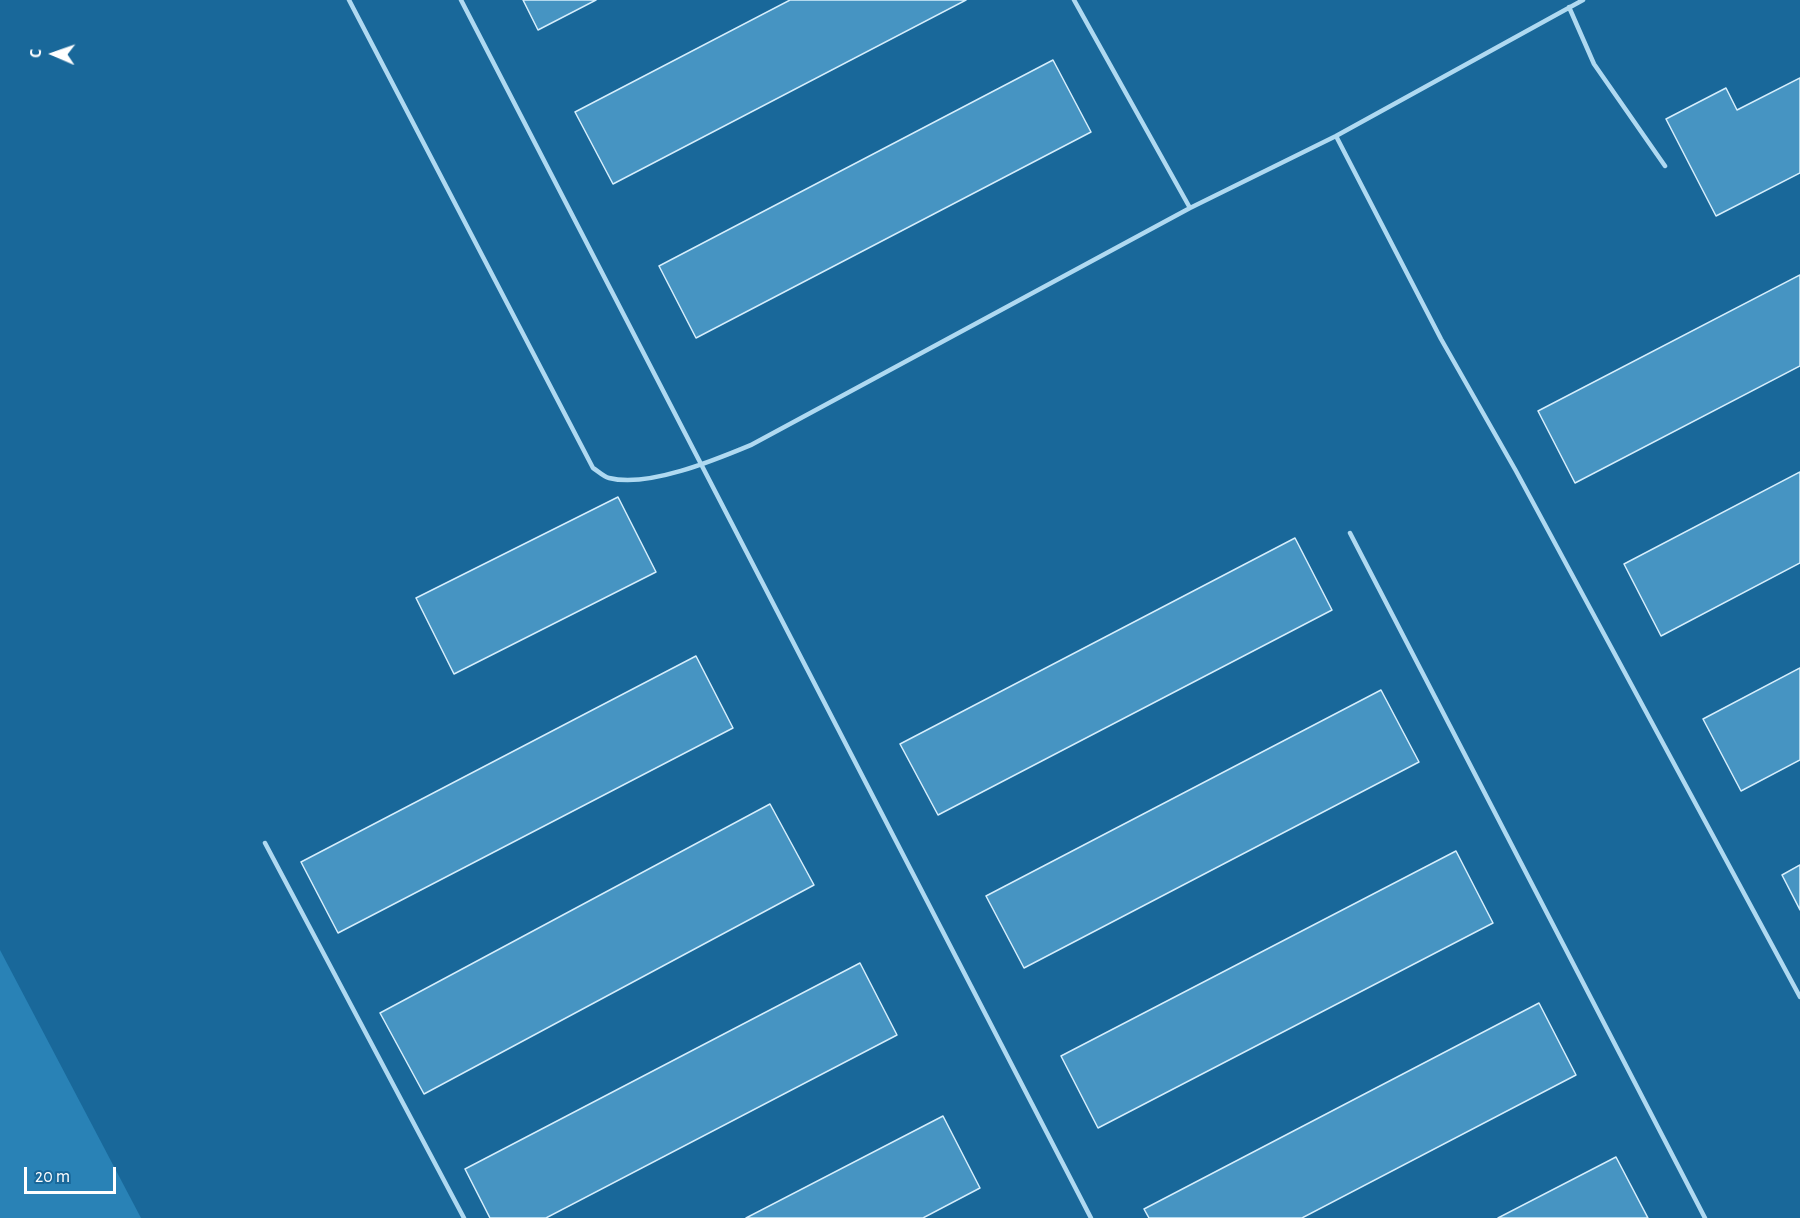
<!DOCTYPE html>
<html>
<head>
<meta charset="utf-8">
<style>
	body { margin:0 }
	#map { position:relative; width:1800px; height:1218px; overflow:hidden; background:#19689a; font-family:"Alegreya Sans",sans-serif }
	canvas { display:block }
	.north { position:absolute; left:24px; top:24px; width:60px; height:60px; -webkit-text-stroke:4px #19689a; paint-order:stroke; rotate:272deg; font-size:16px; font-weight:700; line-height:24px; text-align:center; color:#fff }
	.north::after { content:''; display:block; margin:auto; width:21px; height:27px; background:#fff; clip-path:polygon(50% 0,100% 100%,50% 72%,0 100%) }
	.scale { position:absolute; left:24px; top:1167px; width:92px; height:27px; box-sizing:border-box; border:3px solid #fff; border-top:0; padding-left:8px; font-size:18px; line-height:21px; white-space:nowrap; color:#fff; -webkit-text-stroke:4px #19689a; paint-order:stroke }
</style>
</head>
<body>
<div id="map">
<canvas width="1800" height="1218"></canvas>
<div class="north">С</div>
<div class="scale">20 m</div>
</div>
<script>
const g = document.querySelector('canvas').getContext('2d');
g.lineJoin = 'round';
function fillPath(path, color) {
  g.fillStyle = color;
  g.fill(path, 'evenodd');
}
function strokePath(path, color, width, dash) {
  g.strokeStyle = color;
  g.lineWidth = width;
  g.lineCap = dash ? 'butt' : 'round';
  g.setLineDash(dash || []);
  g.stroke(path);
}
fillPath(new Path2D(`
	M 0,950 L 141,1218 L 0,1218 Z`), '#2982b6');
const building = new Path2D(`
	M 523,0 L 596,0 L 538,30 Z
	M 790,0 L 966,0 L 613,184 L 575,112 Z
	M 1053,60 L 1091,132 L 696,338 L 659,266 Z
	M 1800,78 L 1800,173 L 1716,216 L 1666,119 L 1726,88 L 1737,110 Z
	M 1800,275 L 1800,366 L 1575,483 L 1538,411 Z
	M 1800,472 L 1800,563 L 1661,636 L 1624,564 Z
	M 618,497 L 656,572 L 454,674 L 416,598 Z
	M 1295,538 L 1332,610 L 938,815 L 900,744 Z
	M 696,656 L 733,728 L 338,933 L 301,862 Z
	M 1800,668 L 1800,760 L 1741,791 L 1703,719 Z
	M 1381,690 L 1419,762 L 1024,968 L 986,896 Z
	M 770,804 L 814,885 L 424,1094 L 380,1013 Z
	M 1456,851 L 1493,923 L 1098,1128 L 1061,1056 Z
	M 1800,865 L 1800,910 L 1782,875 Z
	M 860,963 L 897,1035 L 546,1218 L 490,1218 L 465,1169 Z
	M 1539,1003 L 1576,1075 L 1302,1218 L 1149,1218 L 1144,1209 Z
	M 943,1116 L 980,1188 L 923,1218 L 746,1218 Z
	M 1616,1157 L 1648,1218 L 1498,1218 Z`);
fillPath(building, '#4694c2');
strokePath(building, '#d6eefc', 1.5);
strokePath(new Path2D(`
	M 349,0 L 593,468 C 598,471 604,477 609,478 C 648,488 715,460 751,445 L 1190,208 L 1336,136 L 1583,0
	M 461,0 L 1091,1218
	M 1074,0 L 1190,208
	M 1569,7 L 1594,64 L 1665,166
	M 1336,136 L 1441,339 L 1516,471 L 1800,997
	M 1350,533 L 1705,1218
	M 265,843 L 464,1218`), '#afd9f1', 4.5);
</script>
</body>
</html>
